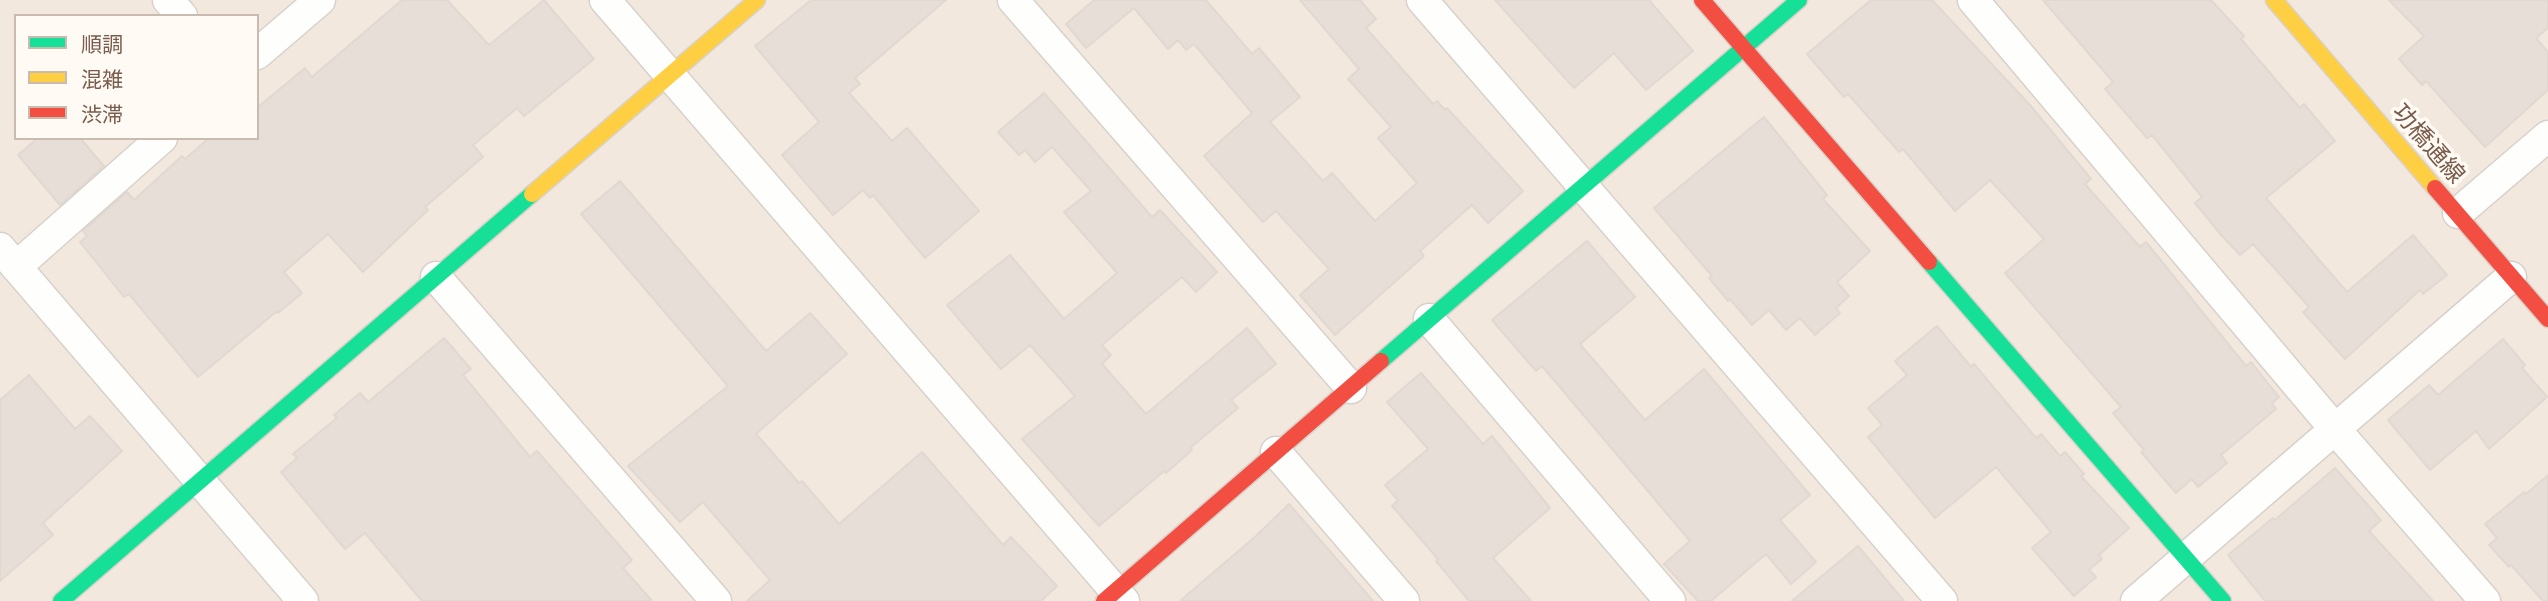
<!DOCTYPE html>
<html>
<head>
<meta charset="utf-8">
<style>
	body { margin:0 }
	#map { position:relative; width:2548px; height:601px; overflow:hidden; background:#f9f5f0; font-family:"Alegreya Sans","Noto Sans JP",sans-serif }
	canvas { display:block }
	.legend { position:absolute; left:14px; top:14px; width:245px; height:126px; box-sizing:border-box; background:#fffaf3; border:2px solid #cabbb1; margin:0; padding:9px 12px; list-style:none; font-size:21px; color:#7a5c4d }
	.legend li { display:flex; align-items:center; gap:14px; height:35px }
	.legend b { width:35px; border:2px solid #cabbb1 }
</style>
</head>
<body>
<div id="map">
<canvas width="2548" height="601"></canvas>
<ul class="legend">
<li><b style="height:9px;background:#16e098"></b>順調</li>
<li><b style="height:9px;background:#ffcf43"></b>混雑</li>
<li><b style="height:9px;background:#f24e42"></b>渋滞</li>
</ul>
</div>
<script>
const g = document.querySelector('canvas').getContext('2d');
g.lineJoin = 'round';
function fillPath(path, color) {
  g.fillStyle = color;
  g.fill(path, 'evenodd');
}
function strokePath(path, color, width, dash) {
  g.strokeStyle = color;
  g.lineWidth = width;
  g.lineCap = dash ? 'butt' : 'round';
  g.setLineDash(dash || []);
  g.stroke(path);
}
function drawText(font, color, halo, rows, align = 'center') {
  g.font = font + ' "Alegreya Sans","Noto Sans JP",sans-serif';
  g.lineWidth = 7;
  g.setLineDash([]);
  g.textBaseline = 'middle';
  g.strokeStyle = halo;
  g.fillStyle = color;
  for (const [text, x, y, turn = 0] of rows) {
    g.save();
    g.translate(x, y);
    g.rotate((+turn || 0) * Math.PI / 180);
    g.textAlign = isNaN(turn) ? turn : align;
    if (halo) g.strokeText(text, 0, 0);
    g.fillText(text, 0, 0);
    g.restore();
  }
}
fillPath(new Path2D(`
	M 0,0 L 2548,0 L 2548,601 L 0,601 ZM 16,16 L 257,16 L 257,138 L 16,138 Z`), '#f2e8de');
const building = new Path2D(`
	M 402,0 L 447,0 L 489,45 L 544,0 L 594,59 L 524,116 L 517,108 L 473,145 L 483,157 L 425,207 L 428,210 L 363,272 L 328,234 L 284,272 L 302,293 L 278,313 L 277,311 L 198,377 L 129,294 L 124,297 L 80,242 L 87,236 L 83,231 L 127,192 L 134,200 L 182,156 L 185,159 L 209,138 L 257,138 L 257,108 L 305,68 L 312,77 Z
	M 811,0 L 946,0 L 855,78 L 860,84 L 849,93 L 892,141 L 907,128 L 979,211 L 925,258 L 873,195 L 870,198 L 863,190 L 833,215 L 782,155 L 819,122 L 755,46 Z
	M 1094,0 L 1206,0 L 1252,54 L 1259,48 L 1300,97 L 1270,122 L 1323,181 L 1332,173 L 1375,221 L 1417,183 L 1378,138 L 1391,127 L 1348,79 L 1359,69 L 1300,0 L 1360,0 L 1376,19 L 1366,28 L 1433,104 L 1437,101 L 1445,110 L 1447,108 L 1523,191 L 1488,223 L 1472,205 L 1420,251 L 1424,256 L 1335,335 L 1300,295 L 1329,269 L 1276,211 L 1263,222 L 1204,156 L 1252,113 L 1194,44 L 1186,50 L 1178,40 L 1168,49 L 1134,8 L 1086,48 L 1066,24 Z
	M 1495,0 L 1649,0 L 1693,51 L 1646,90 L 1614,53 L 1574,88 Z
	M 1871,0 L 1932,0 L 2030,105 L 2091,179 L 2085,184 L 2140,247 L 2146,242 L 2246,366 L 2251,362 L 2279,397 L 2272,403 L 2276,409 L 2221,455 L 2227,463 L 2198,487 L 2192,479 L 2176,493 L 2141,452 L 2144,450 L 2113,413 L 2121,407 L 2005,273 L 2044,239 L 1990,180 L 1955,211 L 1903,149 L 1899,152 L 1848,94 L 1844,97 L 1807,54 Z
	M 2043,0 L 2211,0 L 2244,36 L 2241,39 L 2300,108 L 2304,104 L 2335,141 L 2266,198 L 2347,292 L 2413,235 L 2447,275 L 2423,294 L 2420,290 L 2345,359 L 2303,312 L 2309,307 L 2253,244 L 2240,255 L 2222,236 L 2195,203 L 2202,197 L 2152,135 L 2147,138 L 2105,89 L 2113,82 Z
	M 2389,0 L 2548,0 L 2548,28 L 2536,38 L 2548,52 L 2548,90 L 2485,147 L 2426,81 L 2422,85 L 2399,59 L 2424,36 Z
	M 1044,93 L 1152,217 L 1160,210 L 1217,272 L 1196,292 L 1182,277 L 1102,345 L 1111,355 L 1102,364 L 1146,414 L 1247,328 L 1276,364 L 1231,400 L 1238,408 L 1190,448 L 1192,450 L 1166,473 L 1164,471 L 1099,526 L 1022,439 L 1075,396 L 1030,345 L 1001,369 L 947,305 L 1010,255 L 1064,319 L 1117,273 L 1064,212 L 1091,191 L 1052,147 L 1035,162 L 1025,150 L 1019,155 L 998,132 Z
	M 1764,117 L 1827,195 L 1823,199 L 1870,251 L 1837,282 L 1849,296 L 1836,308 L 1840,313 L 1815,335 L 1800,318 L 1786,330 L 1769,310 L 1752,325 L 1730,299 L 1728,301 L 1709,278 L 1712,276 L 1654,208 Z
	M 38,138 L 80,138 L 104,166 L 60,205 L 18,155 Z
	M 620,181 L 766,351 L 810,313 L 847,354 L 756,434 L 799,483 L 802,481 L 839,524 L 922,452 L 1003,545 L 1011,537 L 1057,586 L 1041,601 L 747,601 L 770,580 L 703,502 L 680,522 L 628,466 L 728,386 L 581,214 Z
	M 1587,241 L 1635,297 L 1580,344 L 1645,420 L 1704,369 L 1810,495 L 1780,520 L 1816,562 L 1791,584 L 1766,554 L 1711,601 L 1698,601 L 1664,564 L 1690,541 L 1542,366 L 1536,371 L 1492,320 Z
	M 1937,326 L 1971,367 L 1974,364 L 2036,438 L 2041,434 L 2060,456 L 2065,452 L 2084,474 L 2081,476 L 2129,528 L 2099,555 L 2102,559 L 2089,570 L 2096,577 L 2074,596 L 2032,548 L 2051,532 L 1996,467 L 1935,518 L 1868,437 L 1882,425 L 1868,408 L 1907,375 L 1895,361 Z
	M 444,338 L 471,369 L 463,375 L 530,457 L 537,451 L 632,560 L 623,568 L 652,601 L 422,601 L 365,533 L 345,549 L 281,472 L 297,458 L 293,454 L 337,418 L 334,415 L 360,393 L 368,402 Z
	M 2503,339 L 2525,365 L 2522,368 L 2547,397 L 2489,449 L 2476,431 L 2430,470 L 2388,420 L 2429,385 L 2438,395 Z
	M 1421,373 L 1483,444 L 1492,436 L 1550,508 L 1493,558 L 1531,601 L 1469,601 L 1436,561 L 1438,559 L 1392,506 L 1398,500 L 1385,485 L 1428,449 L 1387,402 Z
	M 29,375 L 75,429 L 90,416 L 122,451 L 43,523 L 53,535 L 0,581 L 0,400 Z
	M 2335,468 L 2381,520 L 2369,531 L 2433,601 L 2265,601 L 2228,555 L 2273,518 L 2275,520 Z
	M 2548,475 L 2548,601 L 2543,601 L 2511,565 L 2509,567 L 2489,545 L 2497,538 L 2485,524 L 2524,492 L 2526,494 Z
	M 1289,504 L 1373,601 L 1180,601 L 1256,536 Z
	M 1858,546 L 1904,601 L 1792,601 Z`);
fillPath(building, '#e6ded7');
strokePath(building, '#e2d8d2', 2);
const street = new Path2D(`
	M 168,0 L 182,16
	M 605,0 L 1124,601
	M 1013,0 L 1351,388
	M 1422,0 L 1942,601
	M 1973,0 L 2334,428 L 2485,601
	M 257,54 L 320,0
	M 2458,213 L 2548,136
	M 0,248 L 303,601
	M 16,267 L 162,138
	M 436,277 L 716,601
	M 1429,319 L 1670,601
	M 1276,452 L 1404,601
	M 2136,601 L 2511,277`);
const fast = new Path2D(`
	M 1929,262 L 2223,601
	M 1381,361 L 1799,0
	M 61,601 L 532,194`);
const slow = new Path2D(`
	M 2274,0 L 2435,188
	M 532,194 L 757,0`);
const jam = new Path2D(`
	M 1702,0 L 1929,262
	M 2435,188 L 2548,319
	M 1104,601 L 1381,361`);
strokePath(street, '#d7d1cb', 33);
strokePath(fast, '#d9d2cb', 19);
strokePath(slow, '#d9d2cb', 19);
strokePath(jam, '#d9d2cb', 19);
strokePath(street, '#fefefd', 30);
strokePath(fast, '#16e098', 16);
strokePath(slow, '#ffcf43', 16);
strokePath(jam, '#f24e42', 16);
drawText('24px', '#7a5c4d', '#fffaf3', [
	["功橋通線",2428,144,49]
]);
</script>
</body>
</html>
